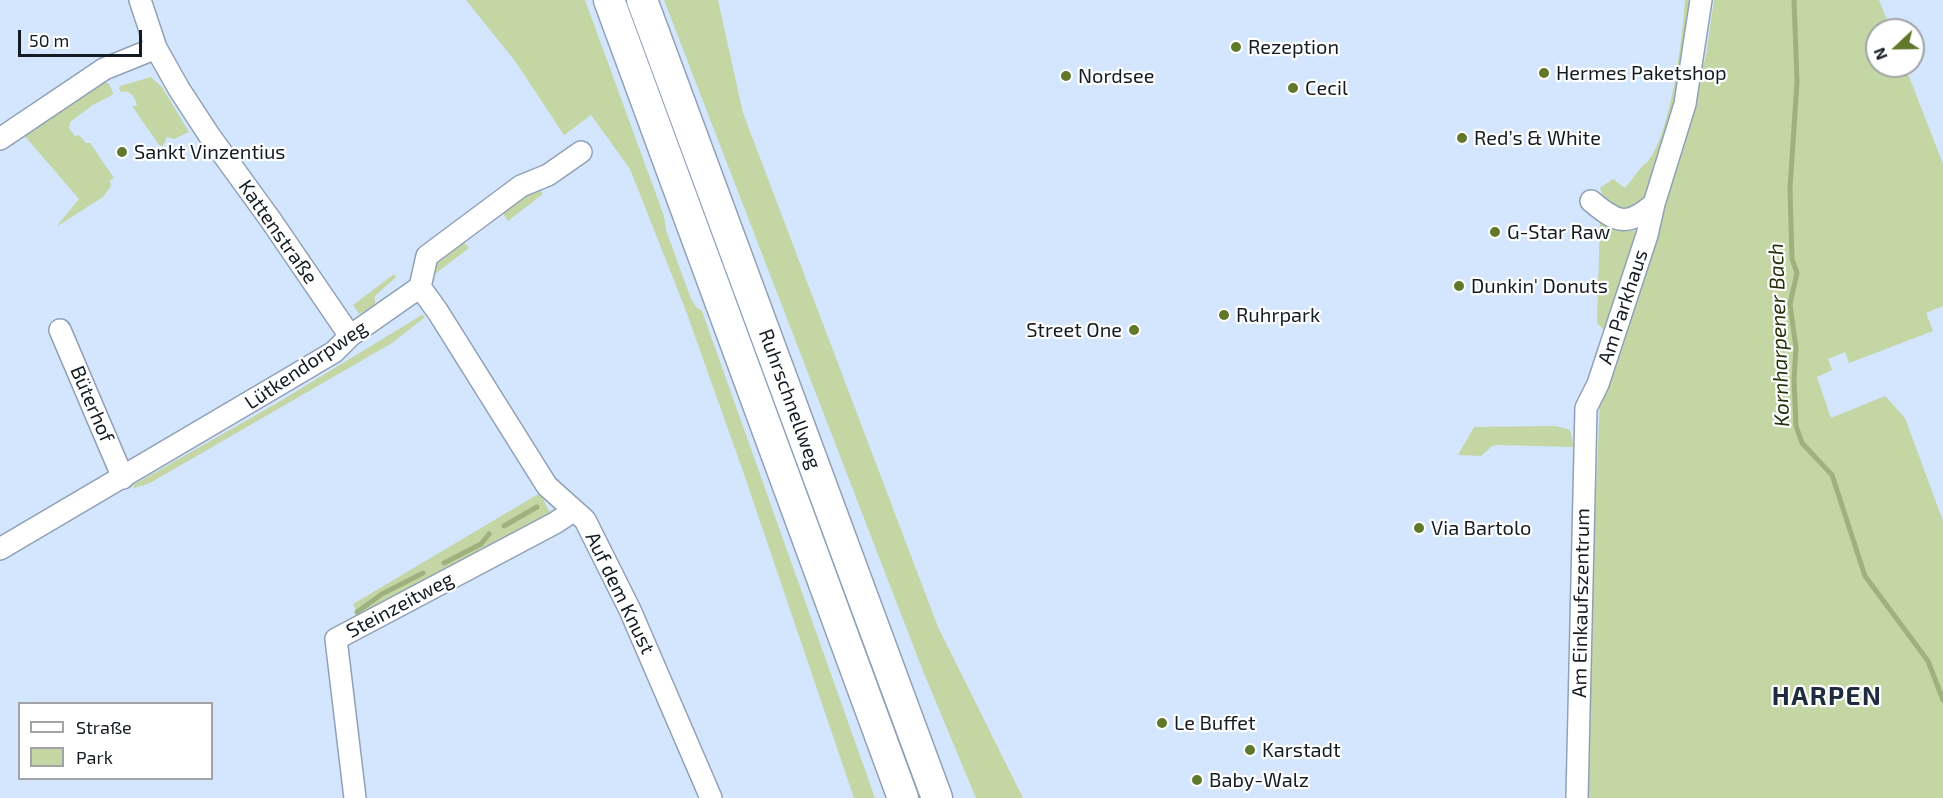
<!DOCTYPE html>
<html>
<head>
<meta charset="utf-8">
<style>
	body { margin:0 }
	#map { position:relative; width:1943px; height:798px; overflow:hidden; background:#d4e6fd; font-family:"Exo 2",sans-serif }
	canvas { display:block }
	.legend { position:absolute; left:18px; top:702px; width:195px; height:78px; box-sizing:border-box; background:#fff; border:2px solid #a1a4a7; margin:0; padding:8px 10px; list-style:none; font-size:18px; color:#151b23 }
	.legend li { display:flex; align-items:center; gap:12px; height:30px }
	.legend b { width:30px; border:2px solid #a1a4a7 }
	.north { position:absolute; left:1865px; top:18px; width:60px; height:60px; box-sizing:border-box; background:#fff; border:2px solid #a1a4a7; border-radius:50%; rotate:248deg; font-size:16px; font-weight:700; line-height:24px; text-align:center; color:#151b23 }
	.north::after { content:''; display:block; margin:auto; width:21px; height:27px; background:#5f782a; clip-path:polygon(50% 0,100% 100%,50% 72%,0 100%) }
	.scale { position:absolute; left:18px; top:30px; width:124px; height:27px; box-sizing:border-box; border:3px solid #151b23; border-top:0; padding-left:8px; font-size:18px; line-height:21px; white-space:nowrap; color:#151b23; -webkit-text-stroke:4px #fff; paint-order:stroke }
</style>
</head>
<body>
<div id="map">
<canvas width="1943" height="798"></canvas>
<ul class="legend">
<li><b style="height:8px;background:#fff"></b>Straße</li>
<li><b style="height:16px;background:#c3d6a4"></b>Park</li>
</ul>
<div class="north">N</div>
<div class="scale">50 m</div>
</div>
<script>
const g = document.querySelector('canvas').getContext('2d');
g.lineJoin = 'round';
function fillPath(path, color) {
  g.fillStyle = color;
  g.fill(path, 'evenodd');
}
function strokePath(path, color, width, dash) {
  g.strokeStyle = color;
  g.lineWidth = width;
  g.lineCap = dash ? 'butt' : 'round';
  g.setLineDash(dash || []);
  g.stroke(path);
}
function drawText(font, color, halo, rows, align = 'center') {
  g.font = font + ' "Exo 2",sans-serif';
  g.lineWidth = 4.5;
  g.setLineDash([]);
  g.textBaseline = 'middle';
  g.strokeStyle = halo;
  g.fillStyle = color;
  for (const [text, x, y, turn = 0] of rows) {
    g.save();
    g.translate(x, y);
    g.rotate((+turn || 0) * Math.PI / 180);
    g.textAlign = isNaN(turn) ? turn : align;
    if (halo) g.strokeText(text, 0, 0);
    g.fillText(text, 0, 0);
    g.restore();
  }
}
fillPath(new Path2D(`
	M 466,0 L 585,0 L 664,216 L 666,230 L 691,299 L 696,307 L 702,311 L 875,798 L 854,798 L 745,477 L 686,311 L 630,169 L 591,115 L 564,135 L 515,61 Z
	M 664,0 L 718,0 L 743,113 L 938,627 L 1023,798 L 976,798 L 923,671 Z
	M 1685,0 L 1693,0 L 1680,90 L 1646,199 L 1630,213 L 1605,203 L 1600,188 L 1613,179 L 1625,188 L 1644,164 L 1647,163 C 1672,131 1682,41 1685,0 Z
	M 1714,0 L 1879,0 L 1891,30 L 1877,30 L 1877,66 L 1905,66 L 1943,164 L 1943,306 L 1926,313 L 1933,331 L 1849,363 L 1845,352 L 1828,359 L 1832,370 L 1817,377 L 1831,418 L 1885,396 L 1905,418 L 1943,521 L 1943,798 L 1583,798 L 1600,399 L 1658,230 L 1706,55 Z
	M 151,77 L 162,87 L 189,132 L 174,139 L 167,137 L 163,146 L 159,145 L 132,106 L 137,106 C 136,98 130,89 121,92 L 119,88 L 120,86 Z
	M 103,81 L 109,84 L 113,93 L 112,95 L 93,105 L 70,122 L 69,128 L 75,136 L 79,135 L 86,143 L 90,143 L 114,178 L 110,180 L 111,186 L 103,197 L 56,227 L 79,199 L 23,134 Z
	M 539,188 L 543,194 L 508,221 L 501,211 Z
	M 1602,221 L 1614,229 L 1635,231 L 1636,234 L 1607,328 L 1603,329 L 1597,323 L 1600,222 Z
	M 462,240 L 469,248 L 431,277 L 431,264 Z
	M 394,274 L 396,277 L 375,296 L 375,305 L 359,314 L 353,305 Z
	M 422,315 L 425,317 L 392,343 L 150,483 L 134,488 L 133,485 L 277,403 Z
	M 1556,426 L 1570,430 L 1574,447 L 1498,445 L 1492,446 L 1481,456 L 1458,455 L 1474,427 Z
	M 540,493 L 552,517 L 360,618 L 353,604 Z`), '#c3d6a4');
strokePath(new Path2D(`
	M 1794,0 L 1797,82 L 1790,189 L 1792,259 L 1797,273 L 1790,304 L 1796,348 L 1794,379 L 1796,426 L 1802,443 L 1832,475 L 1865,576 L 1928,661 L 1943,700
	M 504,526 L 537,507
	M 444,563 L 481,544 L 489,534
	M 357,612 L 382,594 L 423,573`), '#9eb17f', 5);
const minor = new Path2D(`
	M 140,0 L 156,48 L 179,89 L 209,135 L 270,219 L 350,336
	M 0,139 L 104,69 L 156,48
	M 1591,201 C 1617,223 1627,227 1654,204
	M 420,287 L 438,312 L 547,486 L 585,520 L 630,610 L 711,798
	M 60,330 L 123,478
	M 0,549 L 297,374 L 334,352 L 350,336 L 420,287 L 427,256 L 521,186 L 548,175 L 581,152
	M 355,798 L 336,639 L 555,523 L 573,511
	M 1577,798 L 1586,408 L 1598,384 L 1647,235 L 1654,204 L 1685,104 L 1701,0`);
const highway = new Path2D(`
	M 609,0 L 903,798
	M 642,0 L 937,798`);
strokePath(minor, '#90a1b7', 24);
strokePath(highway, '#90a1b7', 33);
strokePath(minor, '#fff', 21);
strokePath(highway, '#fff', 30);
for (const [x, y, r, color] of [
	[1236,47,6,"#5f782a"],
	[1544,73,6,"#5f782a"],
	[1066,76,6,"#5f782a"],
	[1293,88,6,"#5f782a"],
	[1462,138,6,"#5f782a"],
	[122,152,6,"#5f782a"],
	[1495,232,6,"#5f782a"],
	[1459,286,6,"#5f782a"],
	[1224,315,6,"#5f782a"],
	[1134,330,6,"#5f782a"],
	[1419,528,6,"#5f782a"],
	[1162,723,6,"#5f782a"],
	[1250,750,6,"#5f782a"],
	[1197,780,6,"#5f782a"]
]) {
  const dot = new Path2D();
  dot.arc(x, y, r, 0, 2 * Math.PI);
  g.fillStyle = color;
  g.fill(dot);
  strokePath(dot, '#fff', 2);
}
drawText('20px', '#151b23', '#fff', [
	["Rezeption",1248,47],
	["Hermes Paketshop",1556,73],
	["Nordsee",1078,76],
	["Cecil",1305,88],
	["Red’s & White",1474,138],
	["Sankt Vinzentius",134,152],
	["G-Star Raw",1507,232],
	["Dunkin' Donuts",1471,286],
	["Ruhrpark",1236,315],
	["Street One",1122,330,"right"],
	["Via Bartolo",1431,528],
	["Le Buffet",1174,723],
	["Karstadt",1262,750],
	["Baby-Walz",1209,780]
], 'left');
drawText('20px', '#151b23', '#fff', [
	["Kattenstraße",278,232,55],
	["Am Parkhaus",1623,307,-72],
	["Lütkendorpweg",306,365,-34],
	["Ruhrschnellweg",790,399,70],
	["Büterhof",92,404,67],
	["Auf dem Knust",620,593,64],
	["Am Einkaufszentrum",1581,603,-89],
	["Steinzeitweg",400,605,-28]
]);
drawText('italic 21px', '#25310b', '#fff', [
	["Kornharpener Bach",1779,335,-92]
]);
g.letterSpacing = '1.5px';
drawText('bold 26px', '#1e2c3d', '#fff', [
	["HARPEN",1827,696]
]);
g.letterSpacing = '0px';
</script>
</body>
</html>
